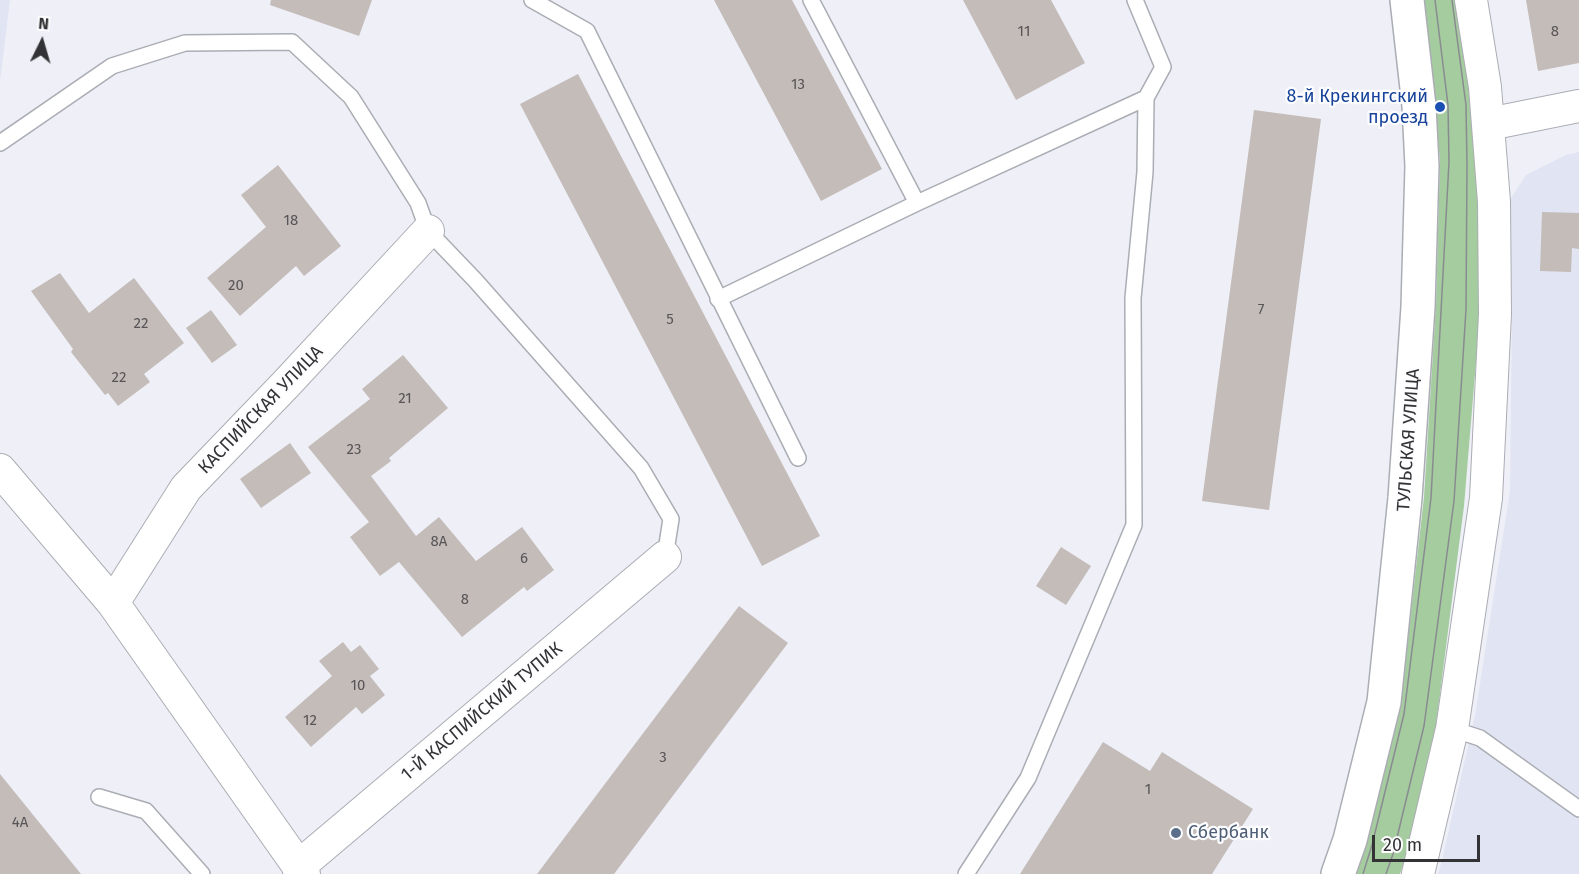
<!DOCTYPE html>
<html>
<head>
<meta charset="utf-8">
<style>
	body { margin:0 }
	#map { position:relative; width:1579px; height:874px; overflow:hidden; background:#eeeff7; font-family:"Fira Sans",sans-serif }
	canvas { display:block }
	.north { position:absolute; left:12px; top:12px; width:60px; height:60px; -webkit-text-stroke:4px #fdfdff; paint-order:stroke; rotate:5deg; font-size:16px; font-weight:700; line-height:24px; text-align:center; color:#333336 }
	.north::after { content:''; display:block; margin:auto; width:21px; height:27px; background:#333336; clip-path:polygon(50% 0,100% 100%,50% 72%,0 100%) }
	.scale { position:absolute; left:1372px; top:835px; width:108px; height:27px; box-sizing:border-box; border:3px solid #333336; border-top:0; padding-left:8px; font-size:18px; line-height:21px; white-space:nowrap; color:#333336; -webkit-text-stroke:4px #fdfdff; paint-order:stroke }
</style>
</head>
<body>
<div id="map">
<canvas width="1579" height="874"></canvas>
<div class="north">N</div>
<div class="scale">20 m</div>
</div>
<script>
const g = document.querySelector('canvas').getContext('2d');
g.lineJoin = 'round';
function fillPath(path, color) {
  g.fillStyle = color;
  g.fill(path, 'evenodd');
}
function strokePath(path, color, width, dash) {
  g.strokeStyle = color;
  g.lineWidth = width;
  g.lineCap = dash ? 'butt' : 'round';
  g.setLineDash(dash || []);
  g.stroke(path);
}
function drawText(font, color, halo, rows, align = 'center') {
  g.font = font + ' "Fira Sans",sans-serif';
  g.lineWidth = 4.5;
  g.setLineDash([]);
  g.textBaseline = 'middle';
  g.strokeStyle = halo;
  g.fillStyle = color;
  for (const [text, x, y, turn = 0] of rows) {
    g.save();
    g.translate(x, y);
    g.rotate((+turn || 0) * Math.PI / 180);
    g.textAlign = isNaN(turn) ? turn : align;
    if (halo) g.strokeText(text, 0, 0);
    g.fillText(text, 0, 0);
    g.restore();
  }
}
fillPath(new Path2D(`
	M 0,0 L 10,0 L 0,81 Z
	M 1579,152 L 1579,874 L 1438,874 L 1442,860 L 1475,716 L 1510,491 L 1512,310 L 1506,206 L 1526,175 L 1566,155 Z`), '#e1e4f2');
fillPath(new Path2D(`
	M 1423,0 L 1462,0 L 1477,172 L 1480,314 L 1464,506 L 1435,733 L 1405,859 L 1400,874 L 1355,874 L 1366,844 L 1400,709 L 1424,497 L 1436,304 L 1440,160 Z`), '#a4cc9f');
fillPath(new Path2D(`
	M 271,0 L 372,0 L 359,36 L 270,5 Z
	M 714,0 L 792,0 L 882,169 L 821,201 Z
	M 963,0 L 1051,0 L 1085,63 L 1016,100 Z
	M 1526,0 L 1579,0 L 1579,63 L 1538,71 Z
	M 578,74 L 820,536 L 762,566 L 520,104 Z
	M 1254,110 L 1321,119 L 1269,510 L 1202,501 Z
	M 278,165 L 341,246 L 304,276 L 296,266 L 240,316 L 207,278 L 266,227 L 241,195 Z
	M 1542,212 L 1579,213 L 1579,249 L 1572,248 L 1571,272 L 1540,271 Z
	M 60,273 L 89,313 L 134,278 L 184,343 L 144,374 L 150,382 L 118,406 L 108,393 L 105,395 L 71,352 L 73,349 L 31,291 Z
	M 211,310 L 237,345 L 212,363 L 186,328 Z
	M 403,355 L 448,408 L 389,458 L 391,461 L 371,476 L 416,536 L 439,517 L 476,561 L 522,527 L 554,570 L 527,591 L 524,587 L 462,637 L 399,562 L 380,576 L 350,537 L 369,522 L 308,447 L 370,399 L 362,389 Z
	M 290,443 L 311,473 L 261,508 L 240,479 Z
	M 1061,547 L 1091,566 L 1066,605 L 1036,586 Z
	M 739,606 L 788,643 L 614,874 L 537,874 Z
	M 343,642 L 351,652 L 360,645 L 379,669 L 370,676 L 385,695 L 362,714 L 356,707 L 311,747 L 285,717 L 332,676 L 319,661 Z
	M 1103,742 L 1150,771 L 1162,752 L 1253,809 L 1212,874 L 1020,874 Z
	M 0,774 L 81,874 L 0,874 Z`), '#c4bcb9');
const service = new Path2D(`
	M 532,0 L 587,31 L 798,458
	M 811,0 L 917,203
	M 0,143 L 112,66 L 185,43 L 292,42 L 351,97 L 418,203 L 428,231 L 475,280 L 641,468 L 671,519 L 665,557
	M 718,299 L 917,203 L 1146,98
	M 1452,729 L 1480,738 L 1579,809
	M 99,797 L 146,811 L 202,874
	M 966,874 L 1028,778 L 1134,525 L 1133,298 L 1145,172 L 1146,98 L 1163,67 L 1135,0`);
const minor = new Path2D(`
	M 1489,124 L 1579,106
	M 0,470 L 113,603 L 304,874
	M 113,603 L 186,488 L 287,383 L 428,231
	M 298,867 L 665,557
	M 1418,874 L 1452,729 L 1486,498 L 1495,314 L 1494,202 L 1485,87 L 1471,0`);
const tertiary = new Path2D(`
	M 1338,874 L 1350,840 L 1384,702 L 1405,498 L 1418,307 L 1422,166 L 1419,106 L 1407,0`);
strokePath(service, '#abadb4', 18);
strokePath(minor, '#abadb4', 34);
strokePath(tertiary, '#abadb4', 36);
strokePath(service, '#fff', 15);
strokePath(minor, '#fff', 32);
strokePath(tertiary, '#fff', 33);
strokePath(new Path2D(`
	M 1363,874 L 1372,845 L 1404,714 L 1431,498 L 1449,162 L 1448,105 L 1435,0
	M 1386,874 L 1393,854 L 1424,726 L 1454,501 L 1466,309 L 1467,165 L 1466,105 L 1452,0`), '#8a8b90', 1.5);
for (const [x, y, r, color] of [
	[1440,107,6,"#1a4fb4"],
	[1176,833,6,"#5c6f8a"]
]) {
  const dot = new Path2D();
  dot.arc(x, y, r, 0, 2 * Math.PI);
  g.fillStyle = color;
  g.fill(dot);
  strokePath(dot, '#fdfdff', 2);
}
drawText('15px', '#575557', null, [
	["11",1024,32],
	["8",1555,32],
	["13",798,85],
	["18",291,221],
	["20",236,286],
	["7",1261,310],
	["5",670,320],
	["22",141,324],
	["22",119,378],
	["21",405,399],
	["23",354,450],
	["8А",439,542],
	["6",524,559],
	["8",465,600],
	["10",358,686],
	["12",310,721],
	["3",663,758],
	["1",1148,790],
	["4А",20,823]
]);
drawText('18px', '#164399', '#fdfdff', [
	["8-й Крекингский",1428,97],
	["проезд",1428,118]
], 'right');
drawText('18px', '#333336', '#fdfdff', [
	["КАСПИЙСКАЯ УЛИЦА",261,410,-46],
	["ТУЛЬСКАЯ УЛИЦА",1409,440,-86],
	["1-Й КАСПИЙСКИЙ ТУПИК",482,712,-40]
]);
drawText('18px', '#4e5e75', '#fdfdff', [
	["Сбербанк",1188,833]
], 'left');
</script>
</body>
</html>
